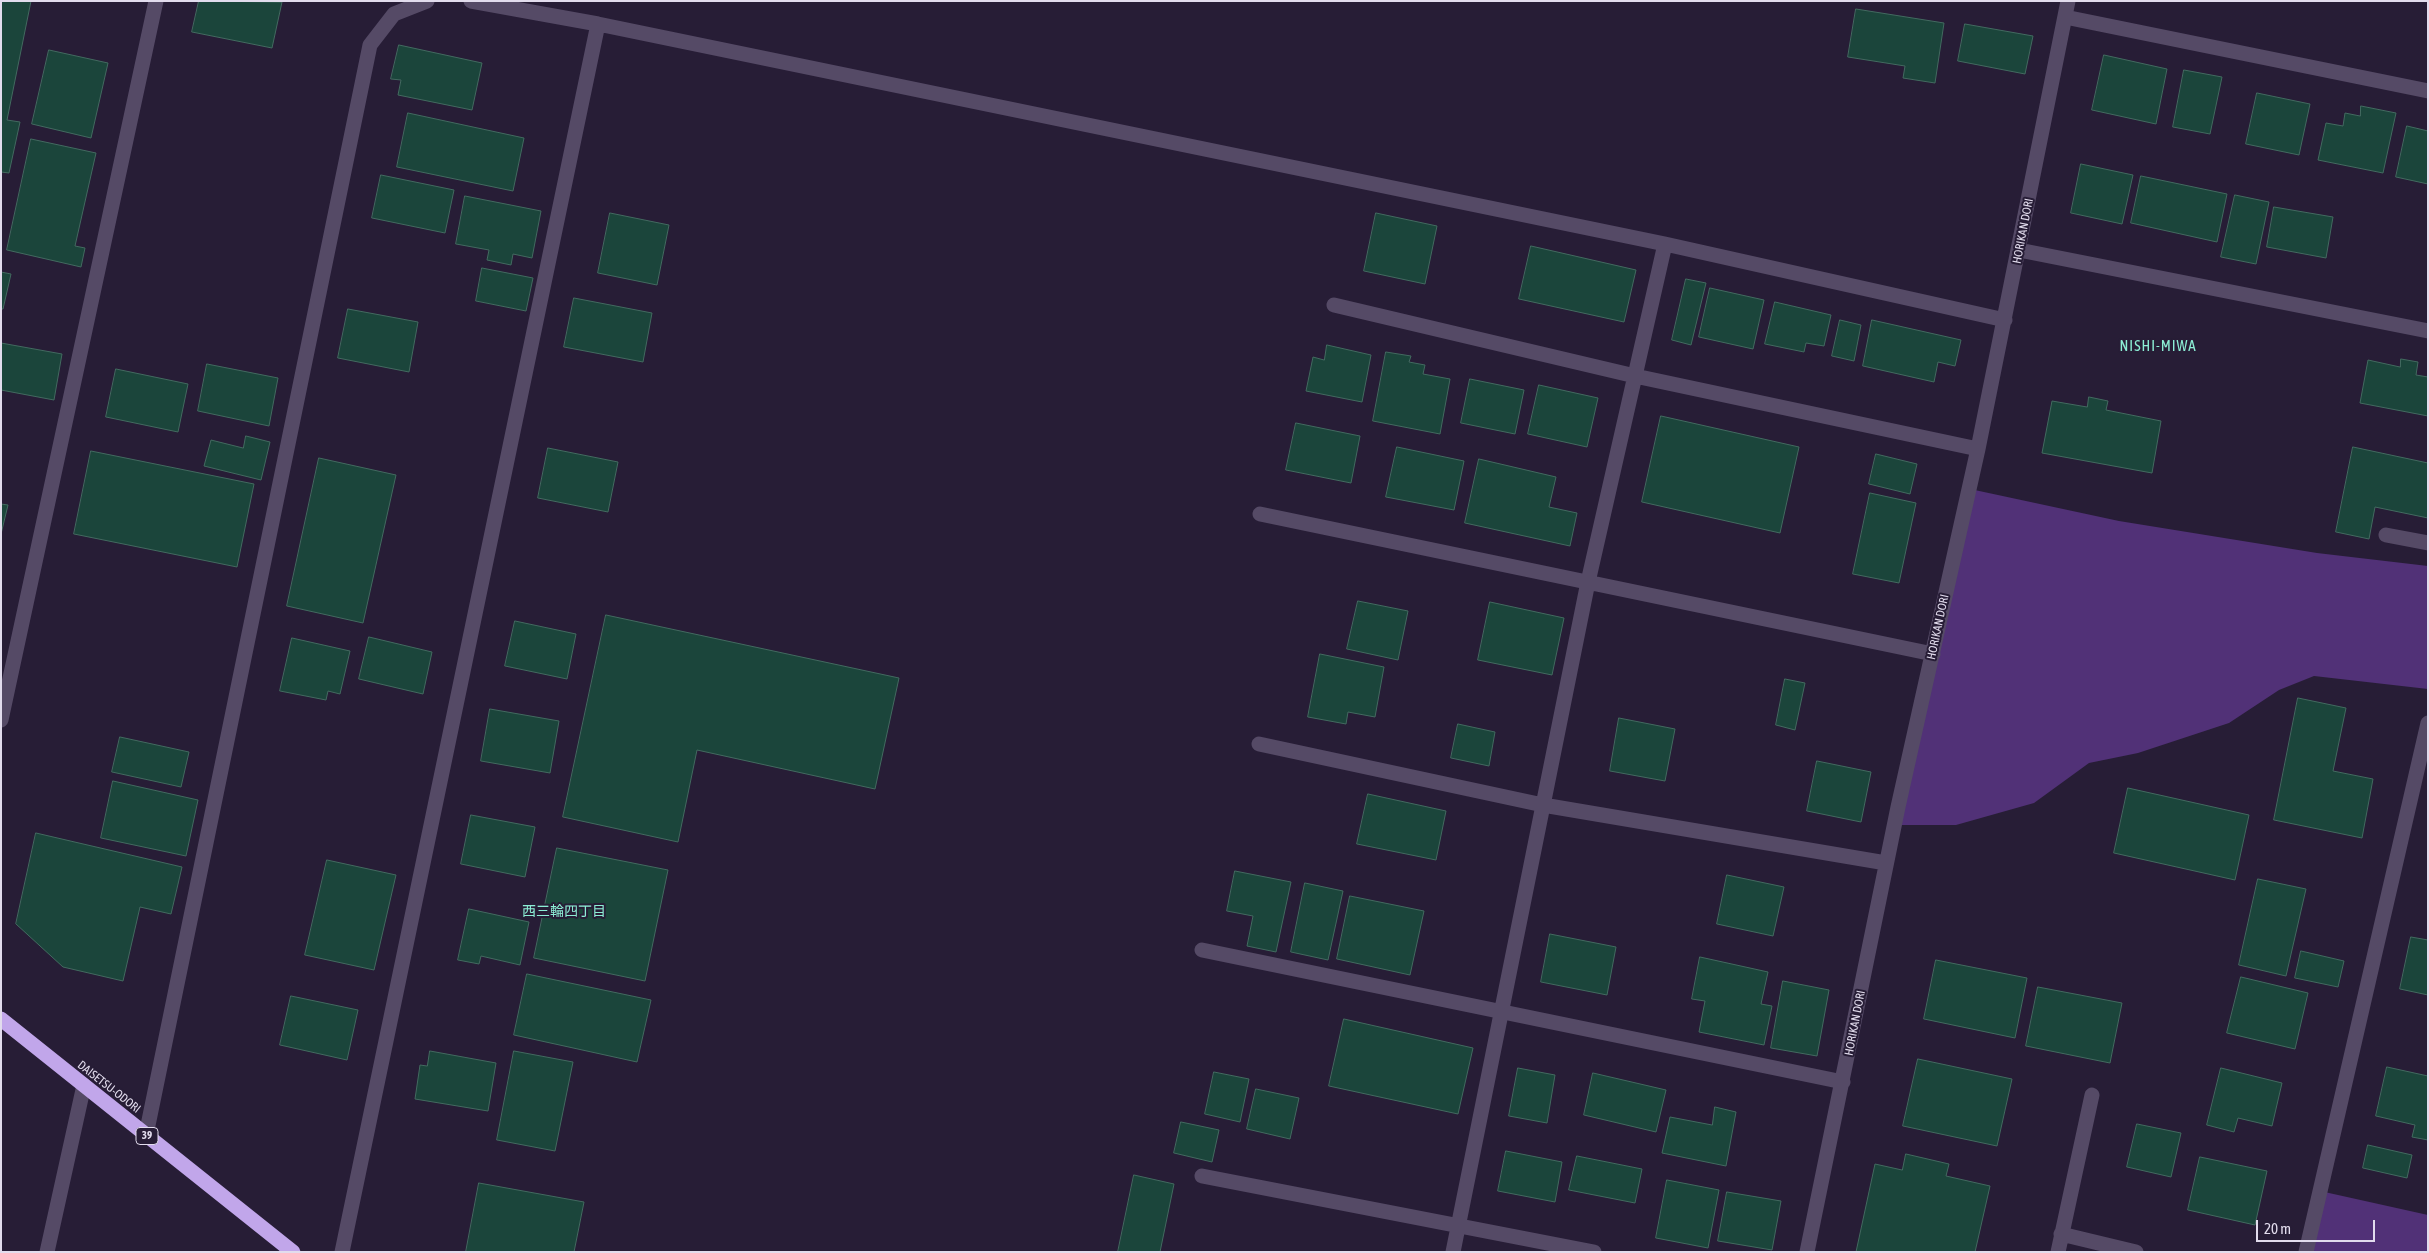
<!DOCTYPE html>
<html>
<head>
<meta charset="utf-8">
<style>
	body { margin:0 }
	#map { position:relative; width:2429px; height:1253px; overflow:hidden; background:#271d36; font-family:"Asap Condensed",sans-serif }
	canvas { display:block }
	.frame { position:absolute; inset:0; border:2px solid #e2dced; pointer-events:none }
	.scale { position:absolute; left:2256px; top:1220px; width:119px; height:22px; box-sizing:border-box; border:2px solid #e2dced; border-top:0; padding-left:6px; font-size:15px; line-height:18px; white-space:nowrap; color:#e2dced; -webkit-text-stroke:4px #271d36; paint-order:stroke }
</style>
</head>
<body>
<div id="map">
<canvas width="2429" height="1253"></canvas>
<div class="frame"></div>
<div class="scale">20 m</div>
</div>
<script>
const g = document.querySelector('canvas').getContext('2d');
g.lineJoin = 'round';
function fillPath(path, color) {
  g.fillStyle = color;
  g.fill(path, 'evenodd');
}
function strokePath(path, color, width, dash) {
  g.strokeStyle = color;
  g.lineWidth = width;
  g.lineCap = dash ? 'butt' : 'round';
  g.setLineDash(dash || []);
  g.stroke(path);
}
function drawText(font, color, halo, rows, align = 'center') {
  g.font = font + ' "Asap Condensed","Noto Sans JP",sans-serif';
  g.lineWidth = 4;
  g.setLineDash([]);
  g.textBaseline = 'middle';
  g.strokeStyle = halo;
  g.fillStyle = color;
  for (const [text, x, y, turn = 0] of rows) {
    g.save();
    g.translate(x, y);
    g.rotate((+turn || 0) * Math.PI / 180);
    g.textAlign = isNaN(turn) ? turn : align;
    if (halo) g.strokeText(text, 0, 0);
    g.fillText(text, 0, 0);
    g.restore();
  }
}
fillPath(new Path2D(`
	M 1970,489 L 2119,521 L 2317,553 L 2428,566 L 2428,689 L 2314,676 L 2279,690 L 2229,723 L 2138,753 L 2089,763 L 2034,803 L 1956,825 L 1894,825 Z
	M 2320,1191 L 2428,1215 L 2428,1252 L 2306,1252 Z`), '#513177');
const building = new Path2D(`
	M 1,1 L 31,1 L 7,120 L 20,122 L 9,173 L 1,172 Z
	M 199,1 L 282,2 L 272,48 L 192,32 Z
	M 1856,9 L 1944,23 L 1935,83 L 1903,78 L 1905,66 L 1848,57 Z
	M 1965,24 L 2033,36 L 2025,74 L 1958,61 Z
	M 399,45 L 482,63 L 472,110 L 398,95 L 401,80 L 391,79 Z
	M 49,50 L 108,63 L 91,138 L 32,124 Z
	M 2104,55 L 2167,69 L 2156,124 L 2092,110 Z
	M 2184,70 L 2222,77 L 2210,134 L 2173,127 Z
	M 2257,93 L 2310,104 L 2299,155 L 2246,144 Z
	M 2361,106 L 2396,113 L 2383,173 L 2318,160 L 2326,123 L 2343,126 L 2345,113 L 2360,116 Z
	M 408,113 L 524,138 L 513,191 L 397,167 Z
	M 2407,126 L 2428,131 L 2428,184 L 2396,177 Z
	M 31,139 L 96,153 L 75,246 L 85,248 L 81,267 L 7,250 Z
	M 2081,164 L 2133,175 L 2122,224 L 2071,213 Z
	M 381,175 L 454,190 L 445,233 L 372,218 Z
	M 2141,176 L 2227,194 L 2217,242 L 2131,223 Z
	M 2235,195 L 2269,202 L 2256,264 L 2221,257 Z
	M 465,196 L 541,211 L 532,258 L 513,254 L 511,265 L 487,260 L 489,250 L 456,244 Z
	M 2274,207 L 2333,217 L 2326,258 L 2267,247 Z
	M 610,213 L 669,225 L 657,285 L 598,273 Z
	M 1376,213 L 1437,226 L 1425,284 L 1364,271 Z
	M 1531,246 L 1636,270 L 1624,322 L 1519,299 Z
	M 482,268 L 533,278 L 526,311 L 476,301 Z
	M 1,272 L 11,274 L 3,309 L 1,309 Z
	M 1686,279 L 1706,283 L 1691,345 L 1672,340 Z
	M 1710,288 L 1764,300 L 1753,349 L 1699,337 Z
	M 574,298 L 652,313 L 643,362 L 564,347 Z
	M 1775,302 L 1831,315 L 1824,346 L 1806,343 L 1804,352 L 1765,344 Z
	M 348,309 L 418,322 L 409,372 L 338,358 Z
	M 1840,320 L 1861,325 L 1854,361 L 1832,356 Z
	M 1872,320 L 1961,340 L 1955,366 L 1938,362 L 1934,382 L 1863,366 Z
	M 1,343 L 62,354 L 54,400 L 1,390 Z
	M 1327,345 L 1371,355 L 1362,402 L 1306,391 L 1313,357 L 1324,360 Z
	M 1386,352 L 1411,356 L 1409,362 L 1425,365 L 1423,374 L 1450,379 L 1440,434 L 1373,421 Z
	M 2401,359 L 2418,362 L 2416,375 L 2428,377 L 2428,416 L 2360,403 L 2368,360 L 2400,367 Z
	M 207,364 L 278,378 L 269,426 L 198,411 Z
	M 116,369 L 188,384 L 178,432 L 106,417 Z
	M 1470,379 L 1524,390 L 1515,434 L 1461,423 Z
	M 1539,385 L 1598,398 L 1587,447 L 1528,434 Z
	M 2089,397 L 2108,401 L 2106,410 L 2161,421 L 2152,473 L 2042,453 L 2052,401 L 2087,407 Z
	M 1661,416 L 1799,447 L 1780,533 L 1642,502 Z
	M 1296,423 L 1360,436 L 1351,483 L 1286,470 Z
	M 246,436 L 270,442 L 261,480 L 204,466 L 211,440 L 243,448 Z
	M 1397,447 L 1464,461 L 1454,510 L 1386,497 Z
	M 2353,447 L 2428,463 L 2428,518 L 2375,507 L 2369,539 L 2336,532 Z
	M 548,448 L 618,462 L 608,512 L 538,498 Z
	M 91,451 L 254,484 L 237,567 L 74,534 Z
	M 1876,454 L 1917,464 L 1910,494 L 1869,484 Z
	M 319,458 L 396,475 L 363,623 L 287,606 Z
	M 1479,459 L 1556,477 L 1549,507 L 1577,513 L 1570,546 L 1465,523 Z
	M 1870,493 L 1916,503 L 1899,583 L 1853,574 Z
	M 1,504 L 8,505 L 1,534 Z
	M 1358,601 L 1408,611 L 1398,660 L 1347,649 Z
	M 1490,602 L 1564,618 L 1552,675 L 1478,660 Z
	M 606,615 L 899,678 L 875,789 L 697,750 L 678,842 L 563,817 Z
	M 515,621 L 576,634 L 567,679 L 505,666 Z
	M 369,637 L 432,652 L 423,694 L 359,679 Z
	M 292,638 L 350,651 L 340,694 L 328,691 L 326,700 L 280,691 Z
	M 1320,654 L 1384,667 L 1375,717 L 1348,712 L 1346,724 L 1308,717 Z
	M 1785,679 L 1805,683 L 1795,730 L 1776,725 Z
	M 2298,698 L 2346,708 L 2333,771 L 2373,779 L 2362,838 L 2274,820 Z
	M 490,709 L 559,721 L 550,773 L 481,761 Z
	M 1619,718 L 1675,729 L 1665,781 L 1610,771 Z
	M 1458,724 L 1495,732 L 1489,766 L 1451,758 Z
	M 120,737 L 189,752 L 181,787 L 112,772 Z
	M 1817,761 L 1871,772 L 1861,822 L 1807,811 Z
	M 113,781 L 198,800 L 186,856 L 101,838 Z
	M 2128,788 L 2249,815 L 2235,880 L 2114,853 Z
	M 1368,794 L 1446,811 L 1436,860 L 1357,844 Z
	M 471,815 L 535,827 L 525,877 L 461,864 Z
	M 36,833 L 182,867 L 171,914 L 140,907 L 123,981 L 63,967 L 16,924 Z
	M 557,848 L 668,870 L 645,981 L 534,958 Z
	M 327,860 L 396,875 L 374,970 L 305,955 Z
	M 1235,871 L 1291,882 L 1276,952 L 1247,946 L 1253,916 L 1227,911 Z
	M 1727,875 L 1784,887 L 1773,936 L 1717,924 Z
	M 2258,879 L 2306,889 L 2286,976 L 2239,965 Z
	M 1305,883 L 1343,891 L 1328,960 L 1291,952 Z
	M 1350,896 L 1424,911 L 1410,975 L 1337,959 Z
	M 469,909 L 529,922 L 520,965 L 481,956 L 479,964 L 458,960 Z
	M 1550,934 L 1616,947 L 1607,995 L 1541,982 Z
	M 2411,937 L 2428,940 L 2428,995 L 2400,989 Z
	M 2301,951 L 2344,961 L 2338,987 L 2295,978 Z
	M 1700,957 L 1768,972 L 1761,1004 L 1772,1006 L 1764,1045 L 1699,1032 L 1705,1001 L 1692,999 Z
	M 1936,960 L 2027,978 L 2015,1038 L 1924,1019 Z
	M 527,974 L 651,1000 L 637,1062 L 514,1035 Z
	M 2241,977 L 2308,993 L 2295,1049 L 2227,1033 Z
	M 1783,981 L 1829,990 L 1817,1056 L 1771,1048 Z
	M 2038,987 L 2122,1003 L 2110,1063 L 2026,1046 Z
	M 291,996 L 358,1010 L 347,1060 L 280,1045 Z
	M 1344,1019 L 1473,1048 L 1458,1114 L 1329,1086 Z
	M 430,1051 L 496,1063 L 488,1111 L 415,1099 L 420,1065 L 427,1066 Z
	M 514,1051 L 573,1062 L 555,1151 L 497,1140 Z
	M 1918,1059 L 2012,1079 L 1997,1146 L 1903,1126 Z
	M 2387,1067 L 2428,1076 L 2428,1140 L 2412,1137 L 2415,1125 L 2376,1116 Z
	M 1518,1068 L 1555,1075 L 1547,1123 L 1509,1116 Z
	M 2221,1068 L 2282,1083 L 2272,1126 L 2238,1118 L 2234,1132 L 2207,1125 Z
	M 1214,1072 L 1249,1079 L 1240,1122 L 1205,1114 Z
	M 1593,1073 L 1666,1090 L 1656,1132 L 1584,1115 Z
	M 1256,1089 L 1299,1098 L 1290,1139 L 1247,1129 Z
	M 1715,1107 L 1736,1112 L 1726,1166 L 1662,1153 L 1670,1117 L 1712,1125 Z
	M 1181,1122 L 1219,1130 L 1212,1162 L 1174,1153 Z
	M 2137,1124 L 2181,1133 L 2171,1177 L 2127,1167 Z
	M 2368,1145 L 2412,1155 L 2407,1178 L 2363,1168 Z
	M 1506,1151 L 1562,1162 L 1555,1202 L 1498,1191 Z
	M 1906,1154 L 1949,1164 L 1946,1176 L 1990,1186 L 1975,1252 L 1856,1252 L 1875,1164 L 1902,1170 Z
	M 1577,1156 L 1642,1169 L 1635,1203 L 1569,1190 Z
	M 2200,1157 L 2267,1171 L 2255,1225 L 2188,1210 Z
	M 1134,1175 L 1174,1184 L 1160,1252 L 1118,1252 Z
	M 1667,1180 L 1719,1190 L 1708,1248 L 1656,1238 Z
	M 479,1183 L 584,1202 L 574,1252 L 466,1252 Z
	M 1727,1192 L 1781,1201 L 1772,1250 L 1718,1241 Z`);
fillPath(building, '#1b453b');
strokePath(building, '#436a60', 1);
strokePath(new Path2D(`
	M 471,1 L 598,24 L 1665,244 L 2005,320
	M 2065,17 L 2428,91
	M 2019,250 L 2428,331
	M 1334,305 L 1635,376 L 1978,449
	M 1260,514 L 1933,654
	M 2386,535 L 2428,543
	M 1,720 L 156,1
	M 1259,744 L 1543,805 L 1886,863
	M 1202,950 L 1843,1082
	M 146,1135 L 370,45 L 394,14 L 427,1
	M 1202,1176 L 1594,1252
	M 2061,1234 L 2136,1252
	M 47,1252 L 84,1085
	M 342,1252 L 598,24
	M 1453,1252 L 1588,582 L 1665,244
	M 1807,1252 L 1898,807 L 1978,449 L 2068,1
	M 2058,1252 L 2092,1095
	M 2306,1252 L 2428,723`), '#554a66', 15);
strokePath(new Path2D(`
	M 1,1019 L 293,1252`), '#c1a6ea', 15);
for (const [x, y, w] of [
	[147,1136,22]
]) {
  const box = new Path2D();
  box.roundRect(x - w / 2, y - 8.5, w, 17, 4);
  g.fillStyle = '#271d36';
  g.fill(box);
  strokePath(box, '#e2dced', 1);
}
drawText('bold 11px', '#e2dced', null, [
	["39",147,1136]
]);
drawText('12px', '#e2dced', '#271d36', [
	["HORIKAN DORI",2023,231,-79],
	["HORIKAN DORI",1938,627,-78],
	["HORIKAN DORI",1855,1023,-79],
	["DAISETSU-ODORI",109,1087,38]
]);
drawText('14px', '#8ceed5', '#271d36', [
	["西三輪四丁目",564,912]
]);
g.letterSpacing = '1px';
drawText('15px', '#8ceed5', '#271d36', [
	["NISHI-MIWA",2158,346]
]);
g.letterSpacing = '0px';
</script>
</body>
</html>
